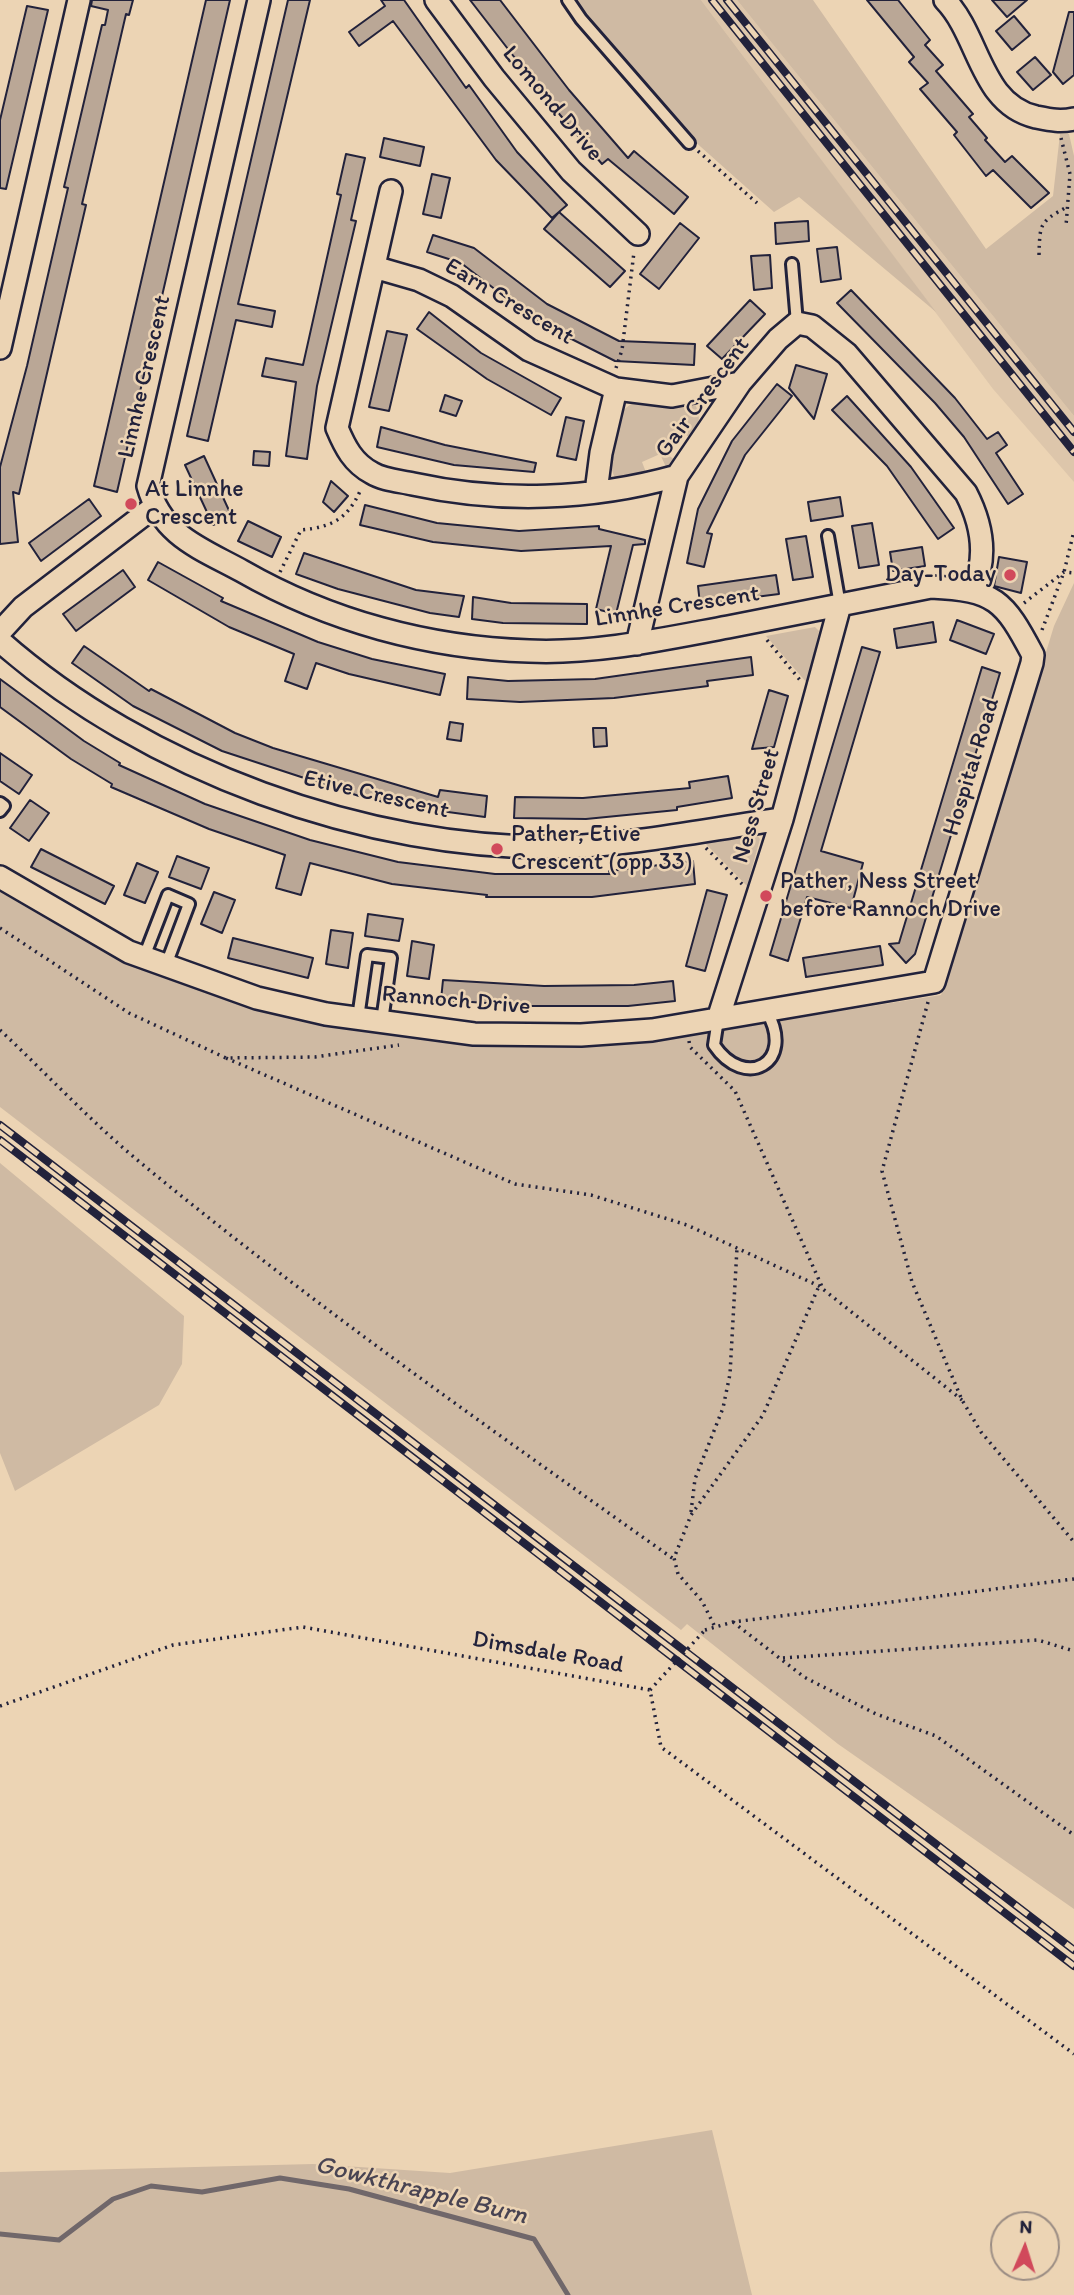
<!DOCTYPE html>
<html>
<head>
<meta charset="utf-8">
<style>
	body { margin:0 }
	#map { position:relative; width:1074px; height:2295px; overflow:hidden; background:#ecd4b4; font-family:Itim,sans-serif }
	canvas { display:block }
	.north { position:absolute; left:990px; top:2211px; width:70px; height:70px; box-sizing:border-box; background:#ecd4b4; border:2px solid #9b8d84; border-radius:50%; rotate:3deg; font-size:19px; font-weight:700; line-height:28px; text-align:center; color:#22223b }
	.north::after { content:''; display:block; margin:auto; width:24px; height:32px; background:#d1495b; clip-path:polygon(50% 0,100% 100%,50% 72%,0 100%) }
</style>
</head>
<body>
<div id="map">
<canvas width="1074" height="2295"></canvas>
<div class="north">N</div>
</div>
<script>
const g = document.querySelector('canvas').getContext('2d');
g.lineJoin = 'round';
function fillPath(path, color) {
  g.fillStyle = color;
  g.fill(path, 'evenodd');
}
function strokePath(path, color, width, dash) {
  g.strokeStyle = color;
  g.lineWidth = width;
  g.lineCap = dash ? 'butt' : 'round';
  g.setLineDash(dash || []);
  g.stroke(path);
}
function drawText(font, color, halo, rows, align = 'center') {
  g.font = font + ' Itim,sans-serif';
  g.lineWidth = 5;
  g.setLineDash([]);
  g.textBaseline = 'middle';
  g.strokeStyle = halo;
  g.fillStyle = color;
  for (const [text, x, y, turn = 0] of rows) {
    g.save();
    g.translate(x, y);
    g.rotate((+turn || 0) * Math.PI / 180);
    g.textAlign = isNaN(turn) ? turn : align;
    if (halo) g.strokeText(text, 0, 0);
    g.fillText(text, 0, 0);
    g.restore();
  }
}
fillPath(new Path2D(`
	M 701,0 L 737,0 L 1074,416 L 1074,482 L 993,389 Z`), '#ddc6ab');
fillPath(new Path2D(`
	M 576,0 L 701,0 L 936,312 L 799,197 L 774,212 L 692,139 Z
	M 737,0 L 813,0 L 986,249 L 1053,196 L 1060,134 L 1069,134 L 1074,156 L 1074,416 Z
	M 634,403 L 662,406 L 694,403 C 703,417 698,426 691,438 L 679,431 L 664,452 L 675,460 L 666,467 L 660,454 L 642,462 L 647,475 L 616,479 C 603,459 610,412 634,403 Z
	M 1074,583 L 1074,1909 L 838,1744 L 687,1624 L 681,1630 L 0,1107 L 0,886 L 129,961 L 283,1015 L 390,1033 L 514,1045 L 653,1041 L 941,995 L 1054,626 Z
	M 815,627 L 819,631 L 807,683 L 766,636 Z
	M 755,833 L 760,839 L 747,886 L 704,842 Z
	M 0,1163 L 184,1316 L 182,1364 L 159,1405 L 15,1491 L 0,1453 Z
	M 712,2130 L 752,2295 L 0,2295 L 0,2172 L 313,2164 L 450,2173 Z`), '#cfbaa3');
strokePath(new Path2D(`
	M 0,2234 L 59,2240 L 113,2199 L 151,2186 L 202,2192 L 280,2178 L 349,2189 L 534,2239 L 568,2295`), '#70676a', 5);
const building = new Path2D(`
	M 92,0 L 133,0 L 129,15 L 126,14 L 82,204 L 86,205 L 19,494 L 13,492 L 18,542 L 0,544 L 0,467 L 27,366 L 68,188 L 64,187 L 102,25 L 105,25 L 108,10 L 91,6 Z
	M 206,0 L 230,0 L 117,492 L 94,486 Z
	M 288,0 L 310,0 L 238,304 L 275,311 L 272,327 L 236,320 L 208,441 L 187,436 Z
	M 381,0 L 404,0 L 466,88 L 469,85 L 517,152 L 567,205 L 552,218 L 496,160 L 393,21 L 359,46 L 349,32 L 385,6 Z
	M 470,0 L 500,0 L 569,90 L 628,158 L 634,151 L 688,197 L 674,214 L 608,159 L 602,164 L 549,102 Z
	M 867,0 L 898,0 L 930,40 L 925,45 L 943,65 L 936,71 L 973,114 L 969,117 L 987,138 L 985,140 L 1005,162 L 1012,156 L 1049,193 L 1031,208 L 993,170 L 986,176 L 954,135 L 957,132 L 920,89 L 928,83 L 909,62 L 914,57 Z
	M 992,0 L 1027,0 L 1007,17 Z
	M 27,6 L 48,10 L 6,189 L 0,188 L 0,120 Z
	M 1069,12 L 1074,12 L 1074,75 L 1063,84 L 1053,72 Z
	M 1014,16 L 1030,35 L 1012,50 L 996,31 Z
	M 1035,57 L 1051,75 L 1033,90 L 1017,72 Z
	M 384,138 L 424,147 L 420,166 L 380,157 Z
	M 346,154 L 365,158 L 351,220 L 356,221 L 317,386 L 307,459 L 286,456 L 296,382 L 262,376 L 266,358 L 303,365 L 341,195 L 337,194 Z
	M 432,174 L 450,178 L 441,218 L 423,214 Z
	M 559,212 L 625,271 L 610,287 L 544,229 Z
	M 808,221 L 809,241 L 776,244 L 775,223 Z
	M 680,223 L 699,238 L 659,289 L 640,274 Z
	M 433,235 L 474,248 L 547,304 L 619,341 L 695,344 L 694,365 L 615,361 L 536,321 L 461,263 L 427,252 Z
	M 837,247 L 841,279 L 821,282 L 817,249 Z
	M 770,255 L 772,288 L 754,290 L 751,256 Z
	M 851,290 L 955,398 L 987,439 L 998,432 L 1007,445 L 996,453 L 1023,494 L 1008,504 L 964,437 L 935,403 L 837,303 Z
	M 750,300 L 765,314 L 722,359 L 707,346 Z
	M 429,312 L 481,353 L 561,398 L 551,415 L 487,379 L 417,329 Z
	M 387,331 L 407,335 L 389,411 L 369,407 Z
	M 796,365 L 827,374 L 814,419 L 789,388 Z
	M 777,384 L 792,396 L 745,455 L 707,533 L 712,534 L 704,567 L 687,563 L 698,509 L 732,441 Z
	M 445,395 L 462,401 L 456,416 L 440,411 Z
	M 847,396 L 911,467 L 954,528 L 938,539 L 887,466 L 832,410 Z
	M 566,417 L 584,421 L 576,460 L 557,456 Z
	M 381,427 L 445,445 L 536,463 L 534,472 L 454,465 L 377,447 Z
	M 254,451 L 270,452 L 269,466 L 253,465 Z
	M 204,456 L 232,517 L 213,525 L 185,465 Z
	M 331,481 L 348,496 L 334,512 L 323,502 Z
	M 840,497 L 843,516 L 811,521 L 808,502 Z
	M 89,499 L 101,516 L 41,561 L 29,543 Z
	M 365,505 L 437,523 L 519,531 L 599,526 L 599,529 L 645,540 L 645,544 L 633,545 L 616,614 L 596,609 L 611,546 L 521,551 L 433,542 L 360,525 Z
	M 248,521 L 281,537 L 272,557 L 238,541 Z
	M 872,523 L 879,565 L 859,568 L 852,526 Z
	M 806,536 L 813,577 L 793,580 L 786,539 Z
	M 922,547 L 925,566 L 893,571 L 890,552 Z
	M 304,553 L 416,590 L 464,596 L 459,617 L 430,613 L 338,589 L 296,574 Z
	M 999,557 L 1027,562 L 1021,593 L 994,586 Z
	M 158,562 L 223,598 L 221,601 L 318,642 L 372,659 L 445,674 L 440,695 L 349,674 L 316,663 L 307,689 L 285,681 L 294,654 L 229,627 L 148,580 Z
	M 123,570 L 135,587 L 76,631 L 63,614 Z
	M 776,575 L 779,594 L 700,604 L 698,586 Z
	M 473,597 L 511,603 L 587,604 L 587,624 L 503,623 L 472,619 Z
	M 957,620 L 994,634 L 986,654 L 950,640 Z
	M 933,622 L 936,642 L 897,648 L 894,629 Z
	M 84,646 L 149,691 L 151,689 L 235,733 L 273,748 L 438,797 L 440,790 L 487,796 L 485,817 L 396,805 L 359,796 L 222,751 L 133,706 L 72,663 Z
	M 862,647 L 880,652 L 821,851 L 863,863 L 851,908 L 807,897 L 788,961 L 770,955 Z
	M 751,657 L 753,675 L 707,681 L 708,686 L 614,698 L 520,702 L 467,699 L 468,677 L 508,681 L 595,679 Z
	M 982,667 L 1000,673 L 915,954 L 906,963 L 889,944 L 899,943 Z
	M 0,679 L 84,741 L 120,763 L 119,765 L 205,804 L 310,840 L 398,862 L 495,874 L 610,874 L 609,871 L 693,861 L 695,884 L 592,897 L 486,897 L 487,895 L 392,884 L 310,863 L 301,895 L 276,888 L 285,855 L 209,829 L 111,787 L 112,784 L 71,759 L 0,707 Z
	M 769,690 L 788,696 L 774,747 L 752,749 Z
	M 450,722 L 463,724 L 461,741 L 447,739 Z
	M 593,728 L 606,728 L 607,746 L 594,747 Z
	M 0,753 L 32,775 L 19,794 L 0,781 Z
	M 728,776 L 732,798 L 677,807 L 677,810 L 586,819 L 514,818 L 515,797 L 583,798 L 690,788 L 689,782 Z
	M 30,800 L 49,813 L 29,841 L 10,828 Z
	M 41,849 L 114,886 L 105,904 L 31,867 Z
	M 177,856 L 209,868 L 201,889 L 169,877 Z
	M 137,863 L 158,872 L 145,903 L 124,895 Z
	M 707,890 L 727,895 L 705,971 L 686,966 Z
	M 214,892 L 235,900 L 222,933 L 201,924 Z
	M 368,914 L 403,919 L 399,941 L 365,936 Z
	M 331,930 L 353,933 L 348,968 L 326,964 Z
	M 233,938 L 313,958 L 308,978 L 228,958 Z
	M 412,941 L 434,945 L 429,979 L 407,976 Z
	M 880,946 L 883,965 L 806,977 L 803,958 Z
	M 443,980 L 544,986 L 634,985 L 673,981 L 675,1001 L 628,1006 L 532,1006 L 441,1000 Z`);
fillPath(building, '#baa796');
strokePath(building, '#22223b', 2);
const lane = new Path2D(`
	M 568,0 L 581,19 L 689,143
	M 792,264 L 797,323
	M 828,536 L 840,605
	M 0,803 L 4,806 L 0,811
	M 144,957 L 168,895 L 189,904 L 166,965
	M 358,1018 L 367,955 L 391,958 L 382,1021
	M 718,1019 L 714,1045 C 745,1091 796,1063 767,1012`);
const street = new Path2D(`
	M 436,0 L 494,78 L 571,171 L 638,234
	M 945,0 C 980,36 980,104 1036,117 C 1051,120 1060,122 1074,119
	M 391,191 L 337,428 C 345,447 353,463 372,473 C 383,480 400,481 413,484 C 500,503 591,500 677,476
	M 374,267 L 419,280 L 452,296 L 529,350 L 616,389 L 672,396 L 740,383
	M 0,348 L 79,0
	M 596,492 L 601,453 L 616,389
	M 0,632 L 23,607 L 154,507
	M 0,641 C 145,769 367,851 561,847 C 634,845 709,829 782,819
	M 637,644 L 677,476 L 740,383 L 778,339 L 797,323 L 812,326 L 847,354 L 966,493 C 982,524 988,557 973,589
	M 0,877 L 129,952 L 257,998 L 326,1014 L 474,1034 L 581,1035 L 652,1030 L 934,982 L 1032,663 L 1033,655 C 1004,600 995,590 931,587 C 863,600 796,614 728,627 C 663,639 596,654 529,651 C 429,648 329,621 242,571 C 200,548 162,536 148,486 L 259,0
	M 718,1019 L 782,819 L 840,605`);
strokePath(lane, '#22223b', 16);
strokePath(street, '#22223b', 26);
strokePath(new Path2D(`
	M 1061,138 L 1070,174 L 1066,226
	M 698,151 L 757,203
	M 1039,255 C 1040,224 1039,222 1067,207
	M 616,368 L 622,350 L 634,252
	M 280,572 L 301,530 C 332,527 348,519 361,489
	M 1024,603 L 1064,572 L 1074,573
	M 1042,630 L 1064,572 L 1074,531
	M 767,640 L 800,680
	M 706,848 L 743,885
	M 0,928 L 129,1013 L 226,1058 L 315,1057 L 399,1045
	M 928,1002 L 882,1171 L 912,1282 L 962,1400 L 981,1432 L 1074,1542
	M 0,1030 C 49,1076 95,1126 147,1168 C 316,1307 496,1433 675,1560
	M 689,1041 L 690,1047 L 735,1091 L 823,1289
	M 226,1058 L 515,1184 L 591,1195 L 687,1225 L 819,1286 L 962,1400
	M 691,1512 L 695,1479 L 723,1408 L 730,1374 L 737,1248
	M 733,1622 L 804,1677 L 876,1714 L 936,1736 L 1074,1835
	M 714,1625 L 702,1601 L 678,1574 L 674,1558 L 691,1515 L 763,1415 L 819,1286
	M 705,1630 L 733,1622 L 1074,1579
	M 783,1658 L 1038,1640 L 1074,1651
	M 0,1706 L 173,1645 L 303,1627 L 650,1690 L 661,1747 L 1074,2054`), '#22223b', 3.5, [2, 5]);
strokePath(lane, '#ecd4b4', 10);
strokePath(street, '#ecd4b4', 21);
const rail = new Path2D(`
	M 712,0 L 1074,452
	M 727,0 L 1074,432
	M 0,1125 L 1074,1950
	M 0,1140 L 1074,1966`);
strokePath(rail, '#22223b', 8);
strokePath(rail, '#ecd4b4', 5, [16]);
strokePath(new Path2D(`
	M 650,1690 L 705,1630`), '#22223b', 3.5, [2, 5]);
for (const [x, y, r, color] of [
	[131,504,7,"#d1495b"],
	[1010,575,7,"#d1495b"],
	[497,849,7,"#d1495b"],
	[766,896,7,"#d1495b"]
]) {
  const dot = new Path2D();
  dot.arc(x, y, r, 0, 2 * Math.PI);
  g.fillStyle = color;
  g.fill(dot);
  strokePath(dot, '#ecd4b4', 2.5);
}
drawText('24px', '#22223b', '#ecd4b4', [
	["Lomond Drive",552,104,50],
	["Earn Crescent",509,302,31],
	["Linnhe Crescent",145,377,-77],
	["Gair Crescent",703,398,-54],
	["Linnhe Crescent",677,607,-9],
	["Hospital Road",972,767,-73],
	["Etive Crescent",376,795,13],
	["Ness Street",757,806,-74],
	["Rannoch Drive",456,1001,5],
	["Dimsdale Road",548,1653,10]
]);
drawText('24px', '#22223b', '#ecd4b4', [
	["At Linnhe",145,490],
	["Crescent",145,518],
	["Day-Today",996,575,"right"],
	["Pather, Etive",511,835],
	["Crescent (opp 33)",511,863],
	["Pather, Ness Street",780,882],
	["before Rannoch Drive",780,910]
], 'left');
drawText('italic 26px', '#494452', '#ecd4b4', [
	["Gowkthrapple Burn",421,2191,14]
]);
</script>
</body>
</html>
